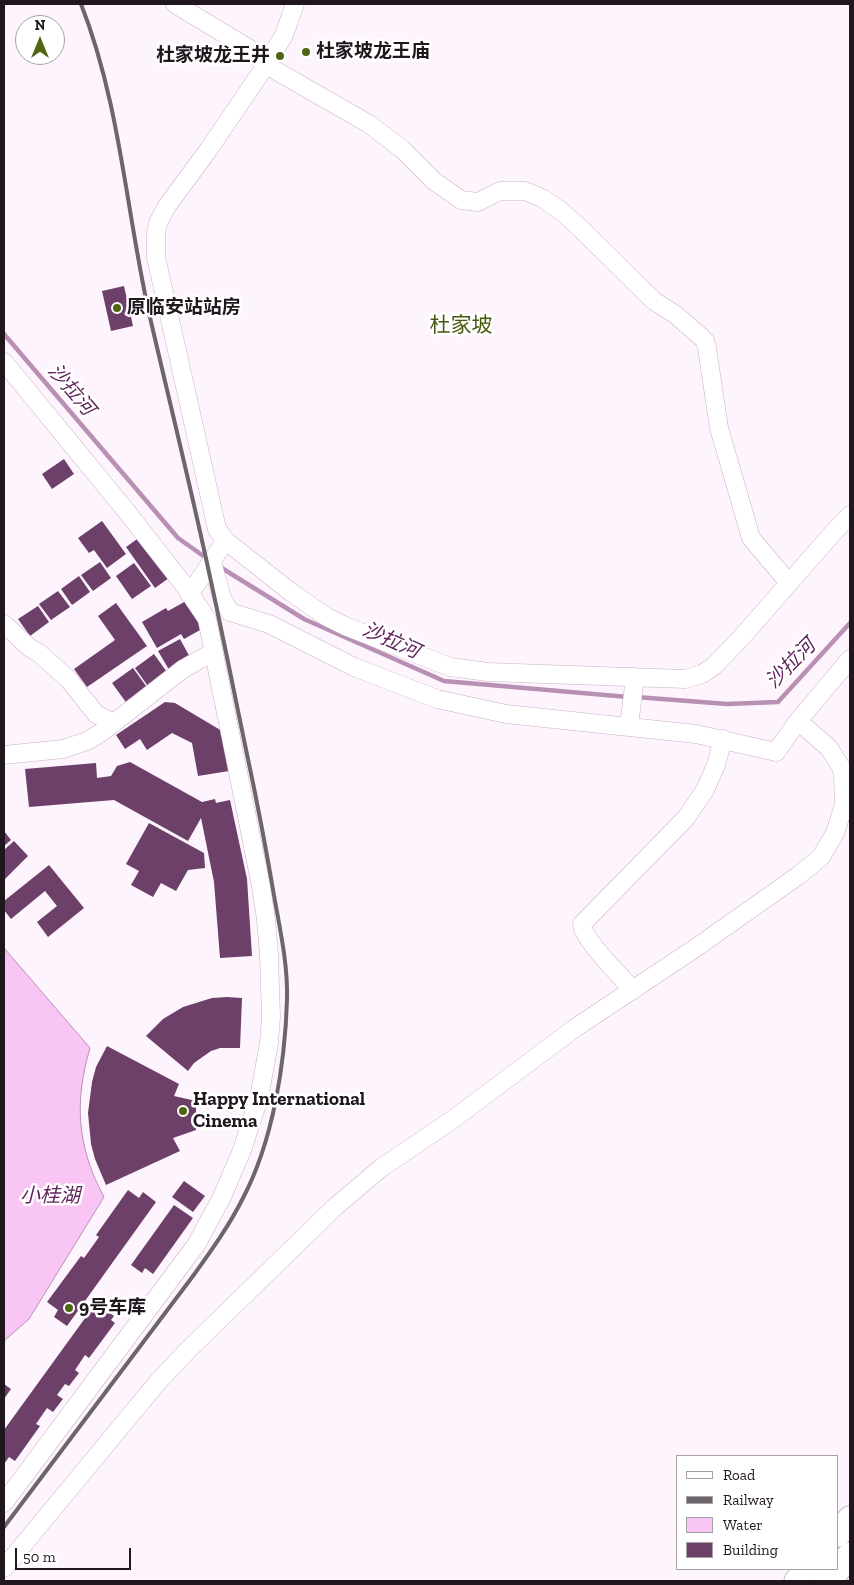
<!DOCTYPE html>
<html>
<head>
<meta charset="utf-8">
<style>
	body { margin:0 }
	#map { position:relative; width:854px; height:1585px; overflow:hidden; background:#fef4fd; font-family:"Zilla Slab",serif }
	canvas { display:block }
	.frame { position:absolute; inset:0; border:5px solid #1f161e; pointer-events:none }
	.legend { position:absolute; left:676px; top:1455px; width:162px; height:115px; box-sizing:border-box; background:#fff; border:1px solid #a5a2a5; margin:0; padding:6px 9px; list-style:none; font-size:15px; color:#1f161e }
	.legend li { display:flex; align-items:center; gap:10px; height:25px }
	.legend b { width:25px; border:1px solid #a5a2a5 }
	.north { position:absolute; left:15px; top:15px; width:50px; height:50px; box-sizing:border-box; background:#fff; border:1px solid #a5a2a5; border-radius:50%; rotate:0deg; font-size:14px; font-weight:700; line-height:20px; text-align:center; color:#1f161e }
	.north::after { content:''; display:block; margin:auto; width:18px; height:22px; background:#4f6512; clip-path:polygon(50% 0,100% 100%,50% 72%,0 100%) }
	.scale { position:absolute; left:15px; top:1548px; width:116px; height:22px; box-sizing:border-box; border:2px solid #1f161e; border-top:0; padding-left:6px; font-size:15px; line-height:18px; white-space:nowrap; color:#1f161e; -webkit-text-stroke:4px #fff; paint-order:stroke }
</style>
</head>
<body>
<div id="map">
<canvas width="854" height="1585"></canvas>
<div class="frame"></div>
<ul class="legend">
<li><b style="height:6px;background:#fff"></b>Road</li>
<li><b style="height:6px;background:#6d646c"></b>Railway</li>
<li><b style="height:14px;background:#f9c5f4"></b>Water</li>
<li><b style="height:14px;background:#6c4069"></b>Building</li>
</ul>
<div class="north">N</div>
<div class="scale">50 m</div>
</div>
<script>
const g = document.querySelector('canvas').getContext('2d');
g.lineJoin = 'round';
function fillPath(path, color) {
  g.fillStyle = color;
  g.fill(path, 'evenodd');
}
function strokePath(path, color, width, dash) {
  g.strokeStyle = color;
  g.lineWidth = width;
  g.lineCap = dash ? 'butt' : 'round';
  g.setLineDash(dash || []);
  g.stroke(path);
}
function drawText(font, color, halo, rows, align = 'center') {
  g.font = font + ' "Zilla Slab","Noto Sans SC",serif';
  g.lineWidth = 5;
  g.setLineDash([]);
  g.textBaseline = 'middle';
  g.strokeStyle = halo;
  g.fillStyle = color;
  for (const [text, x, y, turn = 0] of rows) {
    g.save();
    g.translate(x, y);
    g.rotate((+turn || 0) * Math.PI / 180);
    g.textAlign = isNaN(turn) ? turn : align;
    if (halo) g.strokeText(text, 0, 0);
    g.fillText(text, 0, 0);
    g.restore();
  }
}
const water = new Path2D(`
	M 4,948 L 90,1048 C 74,1102 77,1147 104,1197 L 29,1319 L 4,1341 Z`);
fillPath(water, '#f9c5f4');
strokePath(water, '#b890b4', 1);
strokePath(new Path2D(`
	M 4,334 L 178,538 L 209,560
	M 220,567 L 304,619 L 444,681 L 628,697
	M 636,697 L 727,704 L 778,702 L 850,623`), '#b890b4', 4.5);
fillPath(new Path2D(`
	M 124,286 L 133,326 L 111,331 L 102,291 Z
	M 64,459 L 74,474 L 52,489 L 42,474 Z
	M 102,521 L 126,554 L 107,568 L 94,550 L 89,553 L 78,538 Z
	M 140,537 L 169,578 L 155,588 L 126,547 Z
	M 100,562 L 111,578 L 93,591 L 81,575 Z
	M 134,563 L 151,586 L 132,599 L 116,576 Z
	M 79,576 L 90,592 L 72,605 L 61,589 Z
	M 58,591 L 70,607 L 51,620 L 39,604 Z
	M 186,601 L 202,629 L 184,639 L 181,634 L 157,648 L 142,622 L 166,608 L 168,611 Z
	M 116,603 L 147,646 L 87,687 L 74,669 L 115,640 L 98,616 Z
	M 38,606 L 49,622 L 30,636 L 18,619 Z
	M 180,639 L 192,661 L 171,673 L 158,651 Z
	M 154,654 L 169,675 L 150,689 L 135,668 Z
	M 133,668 L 149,690 L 128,705 L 112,683 Z
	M 165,702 L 175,703 L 222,731 L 229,771 L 198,776 L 192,743 L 172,733 L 147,750 L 140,739 L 125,749 L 116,735 Z
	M 130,762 L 202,802 L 215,799 L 216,803 L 230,800 L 247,879 L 252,956 L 220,958 L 214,882 L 201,818 L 188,841 L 114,800 L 29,807 L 25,769 L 96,763 L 97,778 L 111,776 L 117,766 Z
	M 149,823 L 204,853 L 205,868 L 188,870 L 176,891 L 161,883 L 153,897 L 131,885 L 139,871 L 126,864 Z
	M 4,831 L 11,840 L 4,846 Z
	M 14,841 L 28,856 L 4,880 L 4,850 Z
	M 49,865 L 84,908 L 48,937 L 37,922 L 57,906 L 45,891 L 11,919 L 4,910 L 4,901 Z
	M 227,997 L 242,998 L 240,1048 L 220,1048 L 211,1051 L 194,1063 L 188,1071 L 146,1036 L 163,1019 L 183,1007 L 212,998 Z
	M 107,1046 L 179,1084 L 174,1096 L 196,1101 L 196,1130 L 173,1138 L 180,1151 L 106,1185 L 95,1159 L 91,1144 L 88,1113 L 92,1082 L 96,1067 Z
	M 184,1181 L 205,1196 L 193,1212 L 172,1197 Z
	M 128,1190 L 139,1198 L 143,1192 L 156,1202 L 67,1326 L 54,1317 L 58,1310 L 47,1302 L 81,1256 L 84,1258 L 99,1237 L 96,1235 Z
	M 174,1205 L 193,1218 L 153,1274 L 145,1268 L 142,1273 L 131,1265 Z
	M 96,1303 L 114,1316 L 111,1320 L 115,1323 L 89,1358 L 85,1355 L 75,1370 L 79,1373 L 69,1386 L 65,1384 L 57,1395 L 63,1399 L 53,1412 L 47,1408 L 36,1424 L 40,1426 L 15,1461 L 9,1457 L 4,1464 L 4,1430 Z
	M 4,1384 L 11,1389 L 4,1399 Z`), '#6c4069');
const street = new Path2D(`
	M 175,4 L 248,48 L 266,65 L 369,124 L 402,149 L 434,181 L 461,200 L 478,202 L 500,191 L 525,191 L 542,198 L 561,211 L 579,227 L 654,301 L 676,315 L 700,336 L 705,341 L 707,348 L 719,428 L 751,538 L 789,583
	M 295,4 L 284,35 L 266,65 L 209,149 L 167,206 L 158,223 L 156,233 L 156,257 L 217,529 L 226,541 L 292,593 L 327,617 L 345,626 L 450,667 L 488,672 L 685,679 L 702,674 L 714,666 L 741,638 L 832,534 L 850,515
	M 4,362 L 127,512 L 184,585 L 207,619 L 261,886 L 266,919 L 269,955 L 271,1017 L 269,1043 L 259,1098 L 242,1150 L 222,1197 L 196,1245 L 4,1503
	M 212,562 L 222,598 L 230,612 L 269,624 L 354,667 L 437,699 L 506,714 L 696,734 L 776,752 L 798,721 L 850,659
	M 189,594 C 203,577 212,558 226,541
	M 4,624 L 30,648 L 39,653 L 69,680 L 96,714 L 114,723
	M 629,727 L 635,677
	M 4,755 L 63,749 L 87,741 L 102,732 L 183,669 L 213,652
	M 633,990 C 622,978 582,938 582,924 L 686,818 L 705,790 L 716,765 L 723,739
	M 4,1568 L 157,1383 L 188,1350 L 335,1207 L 381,1168 L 452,1120 L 575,1028 L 697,947 L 799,875 L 821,857 L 835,833 L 844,805 L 843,775 L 841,767 L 829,748 L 798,721`);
const secondary = new Path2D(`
	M 838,1534 L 850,1519
	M 797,1581 L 808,1569
	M 828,1581 L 850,1555`);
strokePath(street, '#c9b1c7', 19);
strokePath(secondary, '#c9b1c7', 27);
strokePath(street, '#fff', 18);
strokePath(secondary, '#fff', 25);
strokePath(new Path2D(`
	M 4,1527 L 193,1276 C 211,1251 229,1226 243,1198 C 273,1141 285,1064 287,1000 C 288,967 281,934 275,901 C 267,854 258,806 248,759 C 233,687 219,616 203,545 C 186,468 167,391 149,313 C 126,210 120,103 81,4`), '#6d646c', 4);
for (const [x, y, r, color] of [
	[306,52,5,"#4f6512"],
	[280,56,5,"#4f6512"],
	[117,308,5,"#4f6512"],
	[183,1111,5,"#4f6512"],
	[69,1308,5,"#4f6512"]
]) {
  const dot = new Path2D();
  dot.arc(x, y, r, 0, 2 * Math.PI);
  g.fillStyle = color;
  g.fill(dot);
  strokePath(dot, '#fff', 2);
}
drawText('bold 19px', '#1f161e', '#fff', [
	["杜家坡龙王庙",316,52],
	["杜家坡龙王井",270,56,"right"],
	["原临安站站房",127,308],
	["Happy International",193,1100],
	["Cinema",193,1122],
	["9号车库",79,1308]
], 'left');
drawText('italic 20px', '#60245d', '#fff', [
	["沙拉河",71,390,50],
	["沙拉河",391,641,24],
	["沙拉河",791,664,-45],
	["小桂湖",50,1196]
]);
drawText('21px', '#465a0f', '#fff', [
	["杜家坡",461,326]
]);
</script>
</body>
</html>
